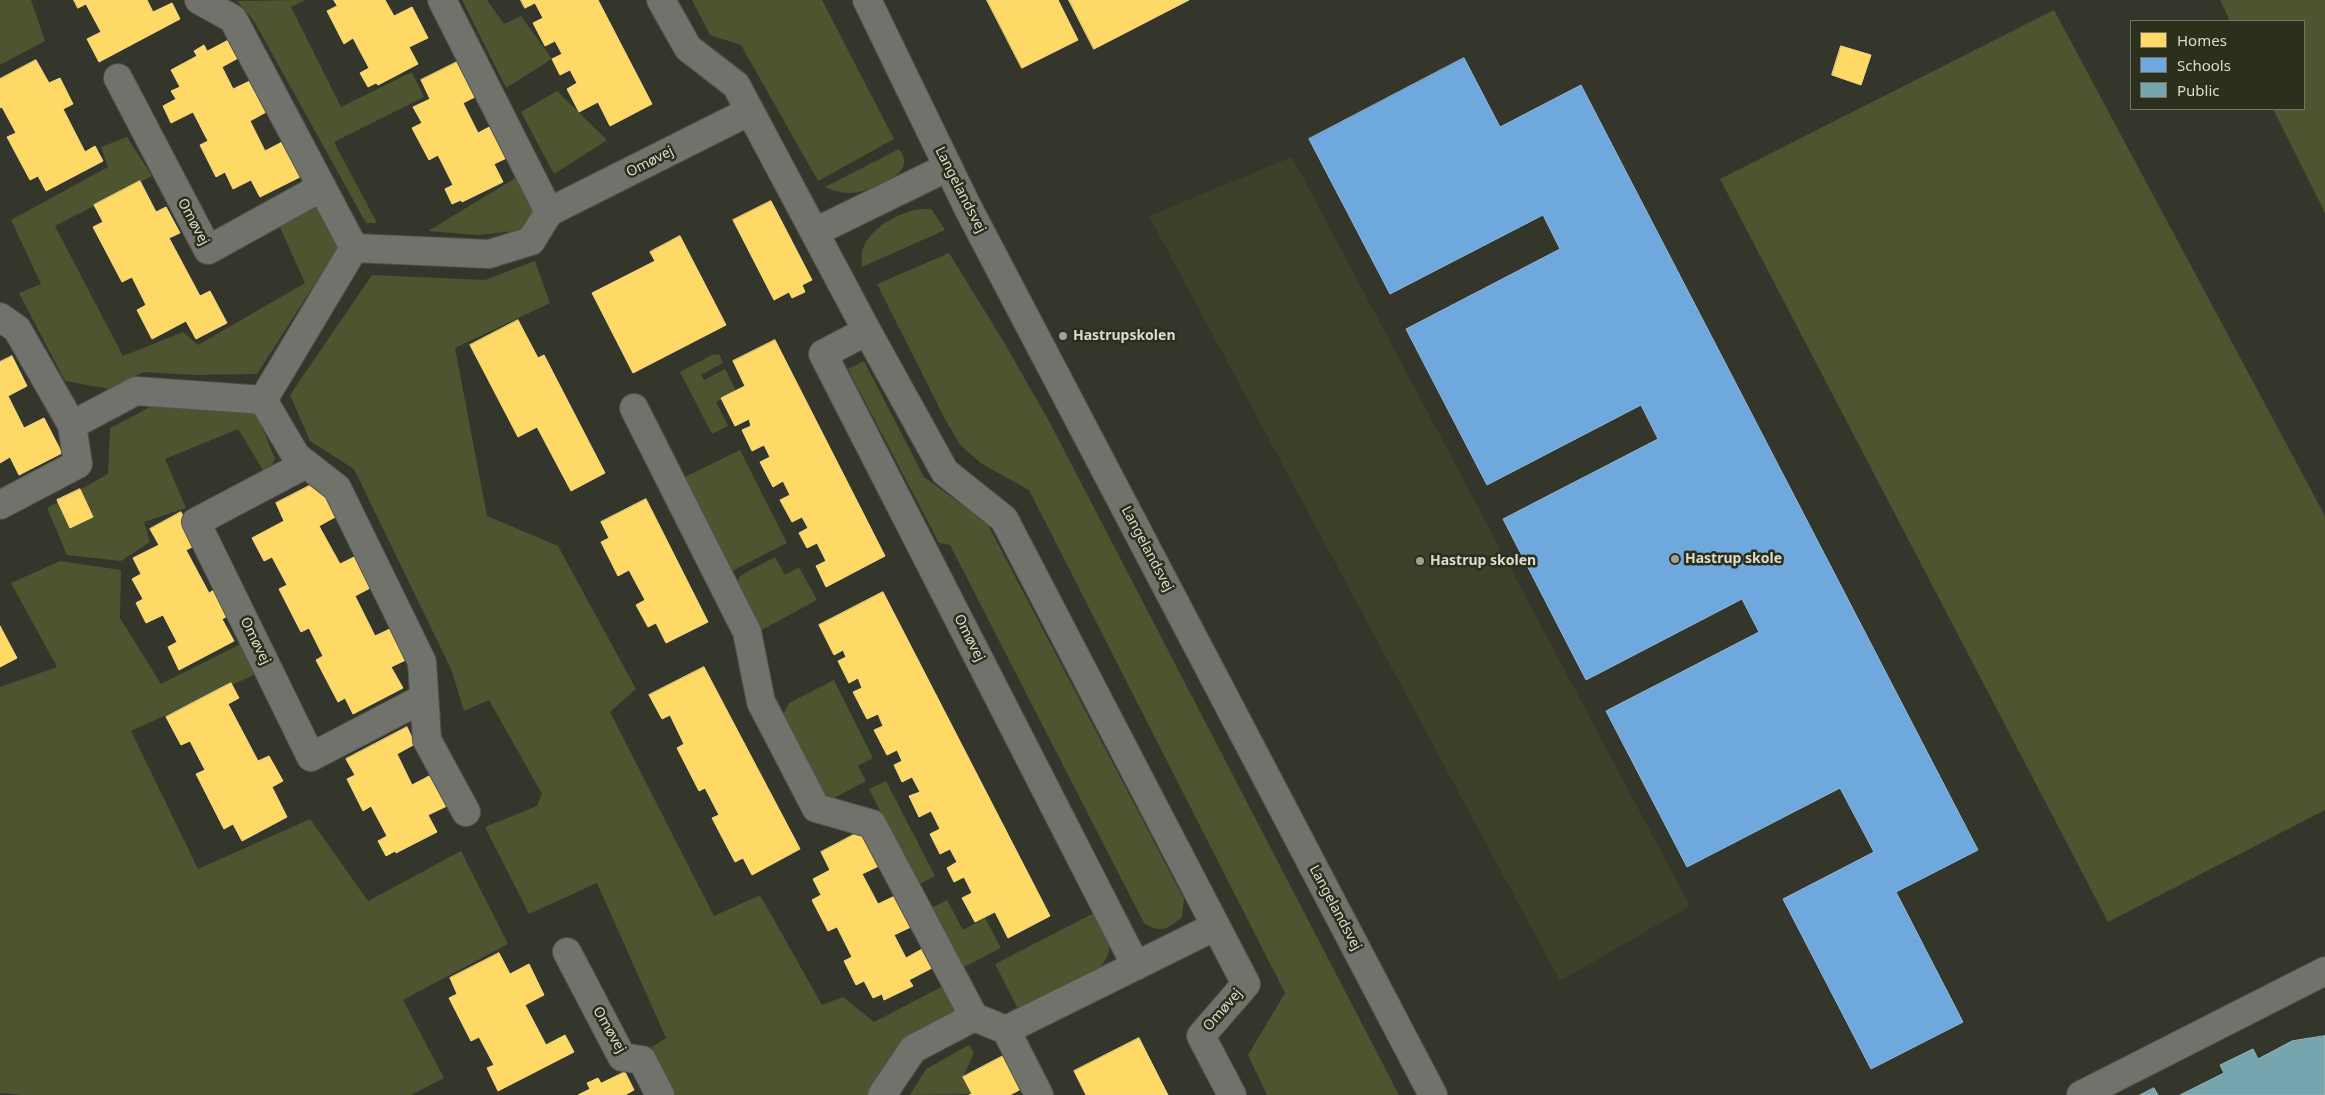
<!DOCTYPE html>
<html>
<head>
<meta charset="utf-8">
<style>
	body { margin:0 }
	#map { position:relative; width:2325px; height:1095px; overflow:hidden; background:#34362b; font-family:"Noto Sans",sans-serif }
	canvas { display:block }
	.legend { position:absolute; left:2130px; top:20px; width:175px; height:90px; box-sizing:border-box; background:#2d2f1d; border:1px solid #727465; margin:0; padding:6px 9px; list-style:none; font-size:15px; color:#dadcd1 }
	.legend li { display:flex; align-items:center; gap:10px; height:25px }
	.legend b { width:25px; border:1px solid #727465 }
</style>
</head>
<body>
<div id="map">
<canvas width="2325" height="1095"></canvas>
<ul class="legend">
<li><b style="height:14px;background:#ffd966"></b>Homes</li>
<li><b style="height:14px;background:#6fa8dc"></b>Schools</li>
<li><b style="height:14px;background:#76a5af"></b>Public</li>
</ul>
</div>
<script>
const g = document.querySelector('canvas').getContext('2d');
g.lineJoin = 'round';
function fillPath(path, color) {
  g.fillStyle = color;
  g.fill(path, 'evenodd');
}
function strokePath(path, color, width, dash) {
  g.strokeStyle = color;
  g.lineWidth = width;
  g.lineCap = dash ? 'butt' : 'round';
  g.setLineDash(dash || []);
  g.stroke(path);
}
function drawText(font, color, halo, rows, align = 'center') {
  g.font = font + ' "Noto Sans",sans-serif';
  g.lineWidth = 5;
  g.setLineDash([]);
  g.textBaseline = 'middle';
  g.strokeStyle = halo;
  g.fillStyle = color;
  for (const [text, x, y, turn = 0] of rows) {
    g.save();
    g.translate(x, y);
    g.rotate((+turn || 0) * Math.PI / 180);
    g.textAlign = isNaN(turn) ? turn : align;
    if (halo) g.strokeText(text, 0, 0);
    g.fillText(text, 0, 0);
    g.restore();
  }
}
fillPath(new Path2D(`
	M 1292,157 L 1690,906 L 1560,981 L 1149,216 Z`), '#3e4029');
fillPath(new Path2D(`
	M 0,0 L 31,0 L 45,41 L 0,65 Z
	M 306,0 L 291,7 L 341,107 L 412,72 L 424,97 L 334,142 L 377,223 L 366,223 L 254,21 L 237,1 Z
	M 462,0 L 487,0 L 504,24 L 521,16 L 552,59 L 506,88 Z
	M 692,0 L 822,0 L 894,139 L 818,181 L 741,45 L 710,35 Z
	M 2220,0 L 2325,0 L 2325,213 L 2273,109 L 2304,109 L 2304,21 L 2230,21 Z
	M 2054,10 L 2325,516 L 2325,810 L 2108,922 L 1720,179 Z
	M 557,91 L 607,140 L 554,174 L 521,112 Z
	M 127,137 L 152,176 L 55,226 L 123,356 L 183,332 L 198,345 L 305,283 L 277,221 L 318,200 L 338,248 L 257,374 L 193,375 L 144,372 L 109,389 L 65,381 L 19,293 L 41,284 L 11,220 L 108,167 L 101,147 Z
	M 899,149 C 903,155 906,160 903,167 C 899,178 863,193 852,193 C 841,193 834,191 825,187 Z
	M 519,176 L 537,215 L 525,230 L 478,235 L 428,231 Z
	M 931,209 L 945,230 L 862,267 C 862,262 861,256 862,251 C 870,226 906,207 931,209 Z
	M 949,253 L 1002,339 L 1050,423 L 1399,1095 L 1267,1095 L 1248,1055 L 1285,993 L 1029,490 L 982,464 L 960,445 L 945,419 L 877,284 Z
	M 535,261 L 550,303 L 455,348 L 487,516 L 558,546 L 636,689 L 610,712 L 714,916 L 760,895 L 822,1005 L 843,997 L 874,1022 L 947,984 L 970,1021 L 869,1095 L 674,1095 L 649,1049 L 666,1038 L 597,883 L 529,914 L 485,827 L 537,806 L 542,794 L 489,700 L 464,711 L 451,669 L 354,469 L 310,441 L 290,395 L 372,275 L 485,280 Z
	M 719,354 L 723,363 L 701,375 L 704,380 L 725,369 L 736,391 L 716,402 L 728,426 L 712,434 L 680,372 L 712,355 Z
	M 864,361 L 924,477 L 987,523 L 1184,899 L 1182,917 C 1168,929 1161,934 1144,923 L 950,545 L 939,543 L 848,369 Z
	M 154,405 L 257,414 L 275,459 L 266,475 L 238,429 L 165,459 L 186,508 L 144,522 L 150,542 L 121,561 L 67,555 L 47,508 L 108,474 L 110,428 Z
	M 740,450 L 787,543 L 732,571 L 685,477 Z
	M 775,557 L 785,575 L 799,567 L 817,600 L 762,630 L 737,582 L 741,575 Z
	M 60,561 L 121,570 L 120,618 L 161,684 L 241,644 L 254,675 L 131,731 L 198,869 L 310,819 L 368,901 L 461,851 L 508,944 L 403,1000 L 444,1078 L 411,1095 L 22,1095 L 0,1093 L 0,687 L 57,667 L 11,583 Z
	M 834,680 L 873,758 L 858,766 L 866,781 L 834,798 L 822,793 L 783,715 L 789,703 Z
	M 886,781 L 935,876 L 918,885 L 869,789 Z
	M 947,900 L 963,930 L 985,918 L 1001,948 L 962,968 L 931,908 Z
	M 1096,912 C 1107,934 1118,944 1101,966 L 1018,1009 L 995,964 Z
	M 969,1045 L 974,1053 L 963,1077 L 972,1094 L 910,1095 L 926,1069 Z`), '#4e5330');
const homes = new Path2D(`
	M 74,0 L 147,0 L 153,12 L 172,3 L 180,19 L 99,62 L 87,39 L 101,32 L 86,4 L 78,8 Z
	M 334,0 L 385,0 L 394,16 L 412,7 L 428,38 L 409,47 L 418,64 L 378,85 L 376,83 L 368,87 L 360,73 L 369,68 L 353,38 L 344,44 L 327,11 L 337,6 Z
	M 521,0 L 598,0 L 652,104 L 610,126 L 598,102 L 579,112 L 567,89 L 577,83 L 570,70 L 560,75 L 552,59 L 562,54 L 555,41 L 545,46 L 533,23 L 543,18 L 535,3 L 525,8 Z
	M 987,0 L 1058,0 L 1078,40 L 1022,68 Z
	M 1069,0 L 1189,0 L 1094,49 Z
	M 231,39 L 240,57 L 222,67 L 233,89 L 252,80 L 268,111 L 250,121 L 265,151 L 284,141 L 302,176 L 260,197 L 251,180 L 233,189 L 225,172 L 216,177 L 200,145 L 208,141 L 193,112 L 171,123 L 163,106 L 176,99 L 171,91 L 180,87 L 171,70 L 197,56 L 194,51 L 204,45 L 207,51 Z
	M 1841,46 L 1871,55 L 1861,85 L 1832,75 Z
	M 463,59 L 481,94 L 463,103 L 478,133 L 497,123 L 513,155 L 494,164 L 503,182 L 462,202 L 461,200 L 452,204 L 445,189 L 453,185 L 438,155 L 429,160 L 412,128 L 422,123 L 413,107 L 430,99 L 421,80 Z
	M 36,60 L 49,83 L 60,78 L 73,104 L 63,109 L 85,152 L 95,146 L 103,161 L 46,191 L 38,176 L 30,180 L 7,137 L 16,133 L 2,107 L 0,108 L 0,79 Z
	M 140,181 L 156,212 L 166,207 L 180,233 L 169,238 L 200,296 L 210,291 L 227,323 L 196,339 L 186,321 L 152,339 L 137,310 L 146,305 L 132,277 L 122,282 L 93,227 L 103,222 L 94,205 Z
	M 771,201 L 812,280 L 802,285 L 805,292 L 792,298 L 789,292 L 774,300 L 733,220 Z
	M 680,236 L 726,325 L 633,373 L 592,293 L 655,261 L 650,252 Z
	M 518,320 L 538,358 L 544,355 L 605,473 L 571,491 L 537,427 L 518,437 L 470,345 Z
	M 775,340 L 885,556 L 826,587 L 816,566 L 826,561 L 817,543 L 807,548 L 799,533 L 808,528 L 802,517 L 792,522 L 780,500 L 790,495 L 783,481 L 773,487 L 760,462 L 770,457 L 764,445 L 752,451 L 742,430 L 751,426 L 749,419 L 735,426 L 721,398 L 745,386 L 733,361 Z
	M 12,356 L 27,386 L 8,396 L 24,428 L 44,418 L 62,453 L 19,475 L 10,457 L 0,463 L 0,362 Z
	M 319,481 L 337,516 L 319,526 L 340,564 L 358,555 L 374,586 L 355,596 L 375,636 L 394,627 L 410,658 L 391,667 L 403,688 L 353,714 L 345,698 L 338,702 L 316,660 L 323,656 L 309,628 L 301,632 L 279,589 L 287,585 L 272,557 L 264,561 L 252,538 L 284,521 L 276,503 Z
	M 80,489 L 93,517 L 70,528 L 57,500 Z
	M 646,499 L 708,622 L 666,643 L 656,623 L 648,627 L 636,605 L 645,600 L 629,570 L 618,576 L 601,542 L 609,538 L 601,522 Z
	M 181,512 L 198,544 L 186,550 L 209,593 L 219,587 L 233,613 L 222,619 L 234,641 L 179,670 L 168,647 L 177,642 L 163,615 L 146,623 L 136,603 L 143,599 L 132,579 L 141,574 L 133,558 L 159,545 L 150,529 Z
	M 883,592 L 1050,916 L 1008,938 L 995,912 L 975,922 L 962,898 L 972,893 L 964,877 L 954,882 L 947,868 L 957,862 L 950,849 L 940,854 L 930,834 L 940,829 L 931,811 L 919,817 L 909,796 L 920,792 L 912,777 L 902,782 L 894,765 L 902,761 L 897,750 L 887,755 L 874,730 L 883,726 L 878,714 L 867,719 L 853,692 L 862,688 L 858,678 L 849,683 L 838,661 L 846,657 L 843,650 L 834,655 L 819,625 Z
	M 0,626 L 17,658 L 0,667 Z
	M 704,667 L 800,849 L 752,875 L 743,858 L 735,862 L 712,818 L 719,815 L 705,788 L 699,791 L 677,748 L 684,744 L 670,715 L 662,719 L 649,695 Z
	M 231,683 L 239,698 L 228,704 L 258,761 L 269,756 L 283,781 L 272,787 L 287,817 L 242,841 L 233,824 L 224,829 L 196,774 L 205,770 L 190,741 L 181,745 L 166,717 Z
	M 407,727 L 415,744 L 397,754 L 412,785 L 431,775 L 447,806 L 428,815 L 437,832 L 396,853 L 395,851 L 386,856 L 378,841 L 387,836 L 371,806 L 363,811 L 347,779 L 355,775 L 346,759 Z
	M 863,830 L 881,865 L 862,874 L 878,904 L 897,895 L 913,926 L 894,935 L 906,958 L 924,948 L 934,967 L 909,980 L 913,986 L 884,1000 L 882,994 L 873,998 L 864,981 L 856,985 L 844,961 L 852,957 L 837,927 L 828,931 L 812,900 L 821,895 L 813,879 L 830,870 L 821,852 Z
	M 499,953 L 510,974 L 529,964 L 544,995 L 525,1005 L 546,1045 L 565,1035 L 574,1052 L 498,1091 L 487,1068 L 494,1065 L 479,1037 L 471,1041 L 449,998 L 457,994 L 450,978 Z
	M 1139,1038 L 1168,1095 L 1086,1095 L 1074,1071 Z
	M 1003,1056 L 1021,1089 L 1010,1095 L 969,1095 L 972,1094 L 963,1077 Z
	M 625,1072 L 634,1090 L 625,1095 L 578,1095 L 590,1089 L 587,1083 L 598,1078 L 601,1083 Z`);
fillPath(homes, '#ffd966');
strokePath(homes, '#f4da86', 1);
const schools = new Path2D(`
	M 1464,58 L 1500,127 L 1581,85 L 1978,850 L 1896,892 L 1963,1022 L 1871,1069 L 1783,899 L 1874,852 L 1840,788 L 1687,867 L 1606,711 L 1759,632 L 1742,599 L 1586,680 L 1503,519 L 1658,439 L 1641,405 L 1487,485 L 1406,329 L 1560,249 L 1543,215 L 1390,294 L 1309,139 Z`);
fillPath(schools, '#6fa8dc');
strokePath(schools, '#8fb8d9', 1);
const public = new Path2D(`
	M 2325,1036 L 2325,1095 L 2180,1095 L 2224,1073 L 2220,1065 L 2253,1049 L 2258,1059 L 2292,1041 Z
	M 2154,1088 L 2158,1095 L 2140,1095 Z`);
fillPath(public, '#76a5af');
strokePath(public, '#94b6b9', 1);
const minor = new Path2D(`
	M 199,0 L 233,19 L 354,248
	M 442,0 L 549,212
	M 661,0 L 688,48 L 736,85 L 867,331 L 945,472 L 1004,519 L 1246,984 L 1201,1036 L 1232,1095
	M 867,0 L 968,208 L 1433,1095
	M 118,78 L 208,250 L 322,187
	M 815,232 L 948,167
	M 0,317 L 17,329 L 72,425
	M 867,331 L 823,354 L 1136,966
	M 263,400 L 296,456 L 337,488 L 422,662 L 427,740 L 466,812
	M 634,408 L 747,632 L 761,702 L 816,808 L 872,824 L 974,1017
	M 306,464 L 196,522 L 311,757 L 424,698
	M 0,505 L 78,464 L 72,425 L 136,391 L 263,400 L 354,248 L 489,254 L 531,241 L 549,212 L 750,111
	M 567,952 L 622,1057 L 642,1060 L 660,1095
	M 1006,1030 L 1216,926
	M 882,1095 L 913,1049 L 974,1017 L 1006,1030 L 1039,1095
	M 2081,1095 L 2325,971`);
strokePath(minor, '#51524a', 30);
strokePath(minor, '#71726b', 28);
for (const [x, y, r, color] of [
	[1063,336,5,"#a0a297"],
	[1675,559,5,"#a0a297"],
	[1420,561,5,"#a0a297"]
]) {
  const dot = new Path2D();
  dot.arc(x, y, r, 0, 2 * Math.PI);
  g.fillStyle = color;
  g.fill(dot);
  strokePath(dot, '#2d2f1d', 2);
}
drawText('14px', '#dadcd1', '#2d2f1d', [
	["Omøvej",650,162,-27],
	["Langelandsvej",960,190,63],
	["Omøvej",193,222,62],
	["Langelandsvej",1147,549,62],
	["Omøvej",969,638,63],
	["Omøvej",255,641,64],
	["Langelandsvej",1335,908,62],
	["Omøvej",1223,1010,-49],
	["Omøvej",609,1030,60]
]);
drawText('bold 14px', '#dadcd1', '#2d2f1d', [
	["Hastrupskolen",1073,336],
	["Hastrup skole",1685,559],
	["Hastrup skolen",1430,561]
], 'left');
</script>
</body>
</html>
